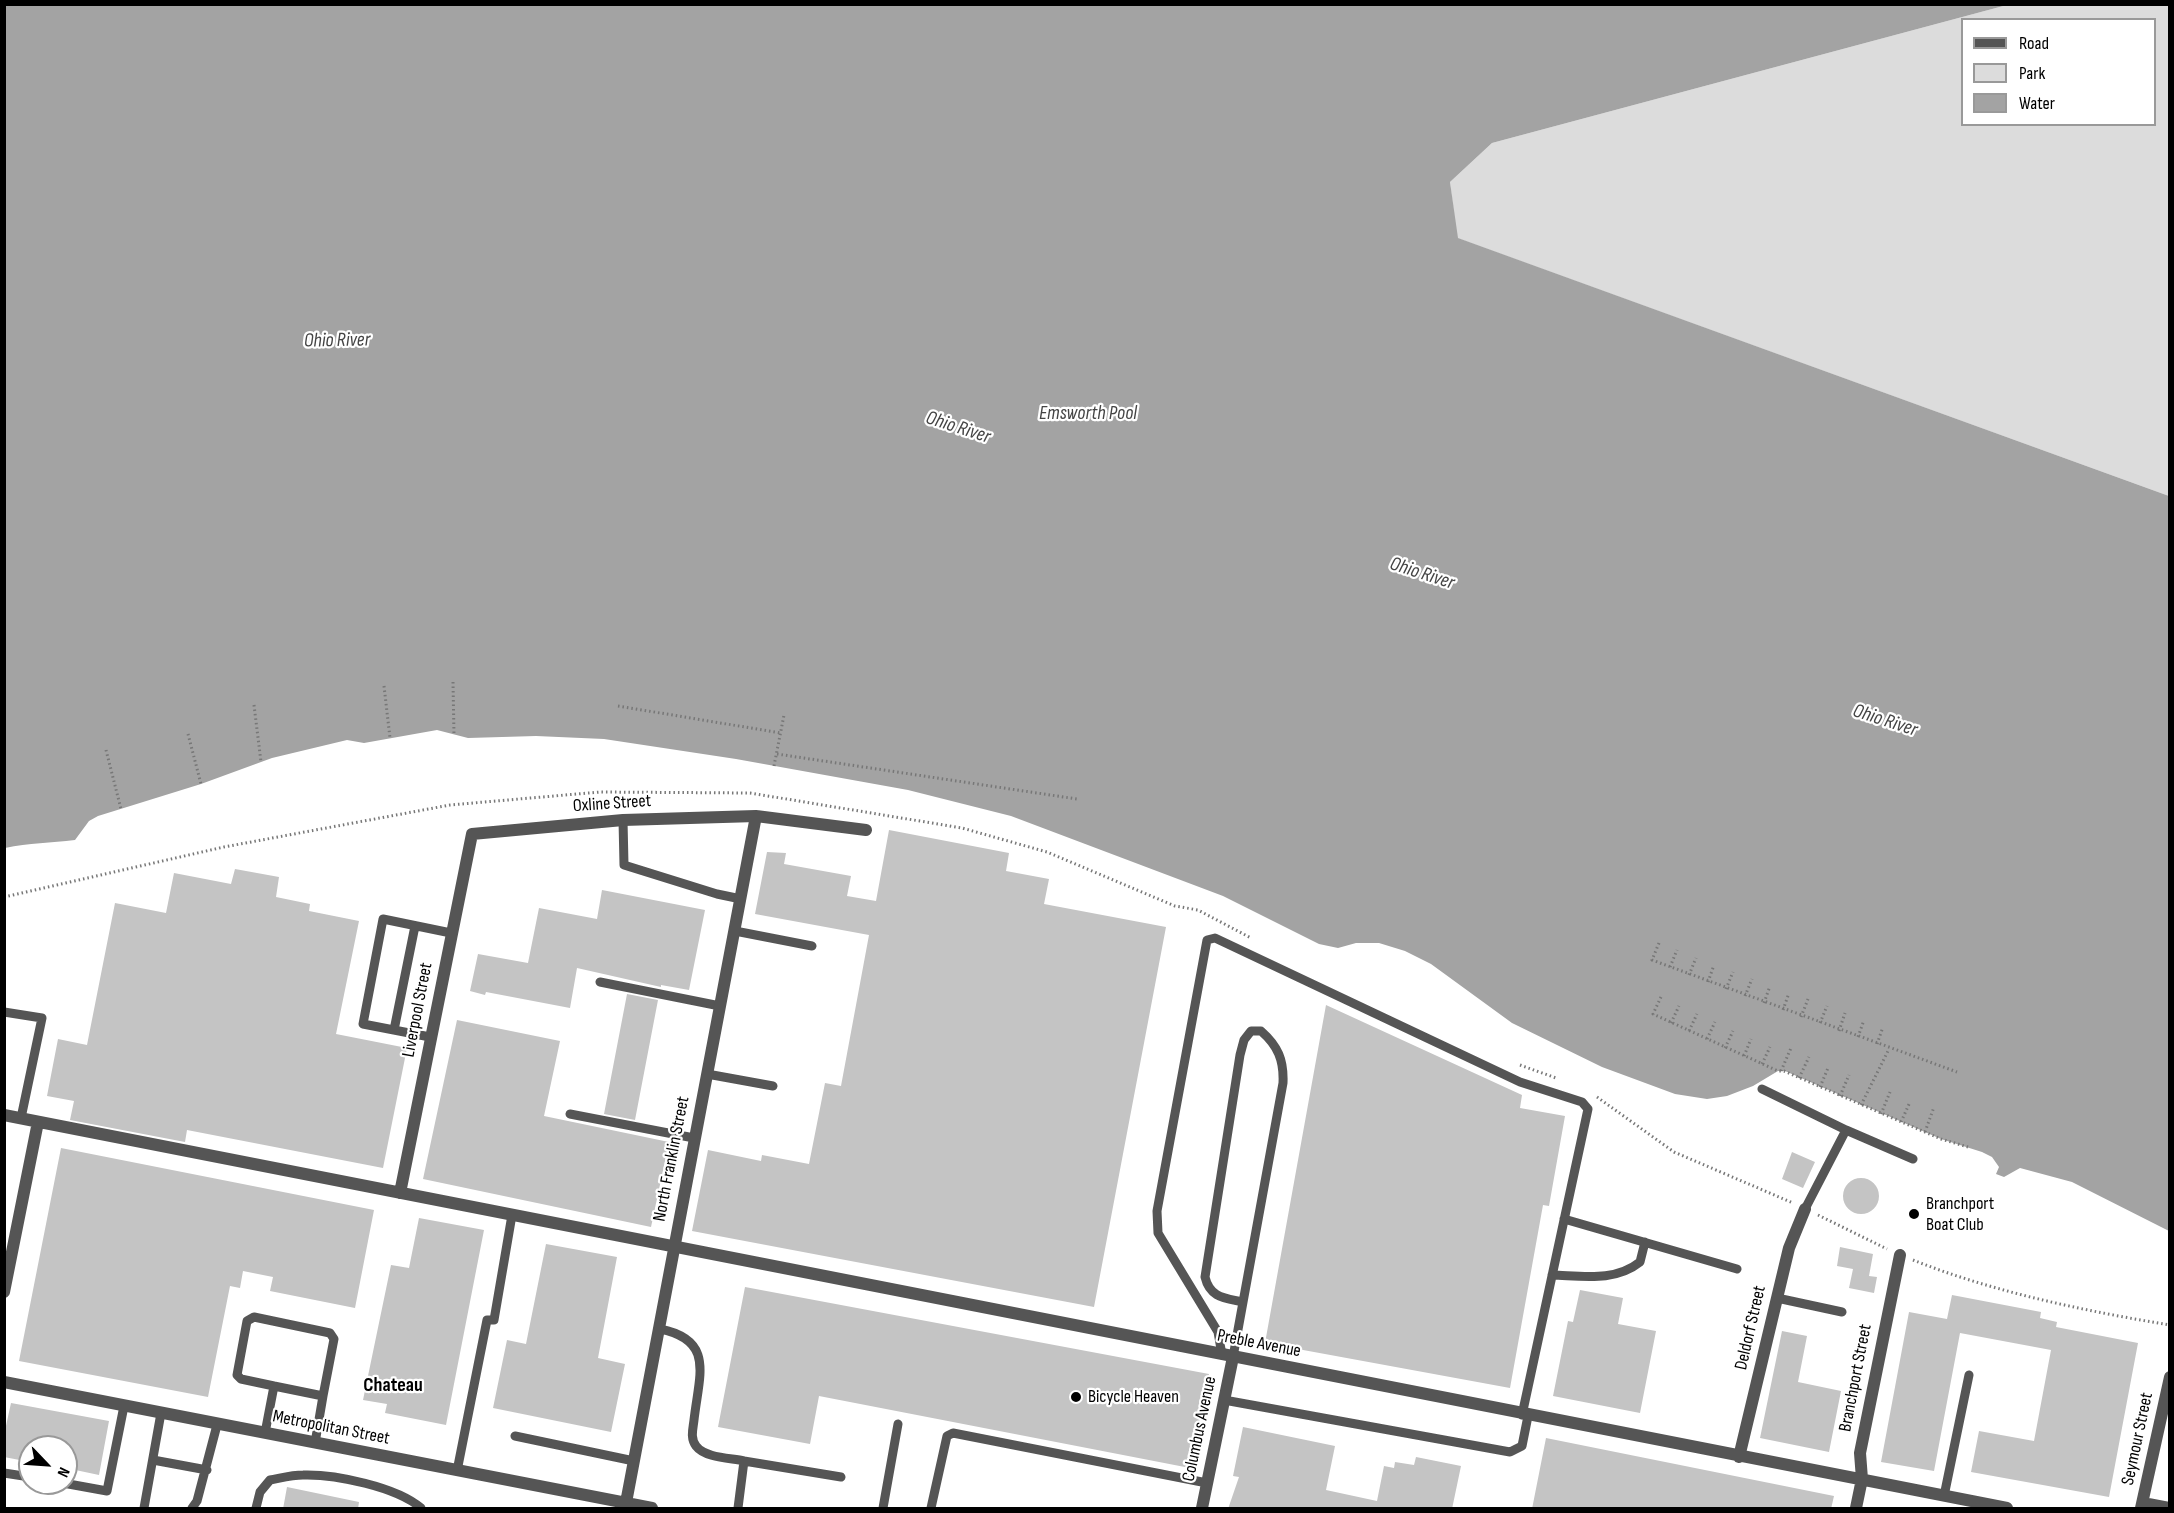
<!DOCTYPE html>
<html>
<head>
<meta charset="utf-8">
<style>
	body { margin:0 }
	#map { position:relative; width:2174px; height:1513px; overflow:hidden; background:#fff; font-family:"Sofia Sans Condensed",sans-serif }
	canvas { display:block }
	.frame { position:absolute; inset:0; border:6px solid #000; pointer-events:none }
	.legend { position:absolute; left:1961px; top:18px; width:195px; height:108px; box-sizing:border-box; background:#fff; border:2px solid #999; margin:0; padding:8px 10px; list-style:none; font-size:18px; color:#000 }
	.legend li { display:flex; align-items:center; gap:12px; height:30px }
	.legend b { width:30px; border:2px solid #999 }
	.north { position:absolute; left:18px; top:1435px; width:60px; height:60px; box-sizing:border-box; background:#fff; border:2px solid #999; border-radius:50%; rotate:115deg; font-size:16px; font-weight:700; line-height:24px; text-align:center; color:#000 }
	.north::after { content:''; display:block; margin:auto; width:21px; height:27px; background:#000; clip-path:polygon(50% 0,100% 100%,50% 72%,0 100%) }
</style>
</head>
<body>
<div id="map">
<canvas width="2174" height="1513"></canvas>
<div class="frame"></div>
<ul class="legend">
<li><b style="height:8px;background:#555"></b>Road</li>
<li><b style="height:16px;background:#dcdcdc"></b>Park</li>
<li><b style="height:16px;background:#a3a3a3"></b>Water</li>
</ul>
<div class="north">N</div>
</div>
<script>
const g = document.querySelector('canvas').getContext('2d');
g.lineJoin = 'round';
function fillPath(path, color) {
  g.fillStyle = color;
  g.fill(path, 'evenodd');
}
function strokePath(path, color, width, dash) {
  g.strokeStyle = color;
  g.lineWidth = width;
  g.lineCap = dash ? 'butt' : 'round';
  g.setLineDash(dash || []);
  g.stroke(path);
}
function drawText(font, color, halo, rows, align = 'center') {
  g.font = font + ' "Sofia Sans Condensed",sans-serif';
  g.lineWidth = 4.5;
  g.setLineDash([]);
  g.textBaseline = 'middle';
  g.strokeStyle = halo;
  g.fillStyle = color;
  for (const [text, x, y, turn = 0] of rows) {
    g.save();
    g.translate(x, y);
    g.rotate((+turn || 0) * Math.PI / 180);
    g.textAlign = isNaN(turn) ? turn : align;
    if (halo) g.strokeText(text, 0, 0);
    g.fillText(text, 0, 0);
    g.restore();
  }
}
fillPath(new Path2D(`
	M 2007,5 L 2169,5 L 2169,496 L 1457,238 L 1450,182 L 1492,143 ZM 1962,20 L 2154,20 L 2154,124 L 1962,124 Z`), '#dcdcdc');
fillPath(new Path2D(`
	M 4,5 L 2007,5 L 1492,143 L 1450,182 L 1458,238 L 2169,496 L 2169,1231 L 2072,1182 L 2020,1168 L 2004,1177 L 1996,1174 L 1999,1167 L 1992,1157 L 1982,1152 L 1941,1139 L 1785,1071 L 1778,1071 L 1753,1086 L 1727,1096 L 1707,1099 L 1675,1094 L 1602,1067 L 1512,1023 L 1431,964 L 1405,951 L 1379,943 L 1356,943 L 1338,948 L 1319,944 L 1223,896 L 1011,816 L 908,790 L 736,759 L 604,739 L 536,736 L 468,738 L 437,730 L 364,743 L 347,740 L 272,758 L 201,784 L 98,816 L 89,821 L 75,840 C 51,843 29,843 5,848 Z`), '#a3a3a3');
fillPath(new Path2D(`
	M 889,830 L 1009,853 L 1006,871 L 1049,879 L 1044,904 L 1166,927 L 1094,1307 L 692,1231 L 708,1150 L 761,1161 L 762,1155 L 809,1164 L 825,1083 L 841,1086 L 869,935 L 755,914 L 767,852 L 786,853 L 784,864 L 851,876 L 847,896 L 876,901 Z
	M 235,869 L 279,877 L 276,897 L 310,904 L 309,911 L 359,921 L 336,1034 L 407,1048 L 383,1168 L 187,1130 L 185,1142 L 70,1120 L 74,1101 L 47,1096 L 58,1039 L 87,1045 L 115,903 L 166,913 L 174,873 L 231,884 Z
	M 602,890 L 705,910 L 689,990 L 661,985 L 661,987 L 577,968 L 570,1008 L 486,992 L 485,995 L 470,991 L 478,954 L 528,963 L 539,908 L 597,919 Z
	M 627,994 L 658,1000 L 635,1120 L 604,1114 Z
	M 1326,1005 L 1522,1095 L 1520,1108 L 1565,1116 L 1549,1206 L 1543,1205 L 1510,1388 L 1265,1343 Z
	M 457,1020 L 560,1041 L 544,1116 L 669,1142 L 651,1227 L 423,1179 Z
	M 61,1148 L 374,1210 L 355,1308 L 270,1291 L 273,1277 L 243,1271 L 240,1288 L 230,1286 L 208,1397 L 19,1361 Z
	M 1792,1152 L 1815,1162 L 1803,1188 L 1782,1179 Z
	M1843 1196a18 18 0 1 1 36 0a18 18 0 1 1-36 0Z
	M 419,1218 L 484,1230 L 446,1425 L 385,1413 L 387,1404 L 363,1400 L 391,1265 L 409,1268 Z
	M 546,1244 L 617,1257 L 598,1358 L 625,1364 L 611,1432 L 493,1408 L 507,1340 L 526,1344 Z
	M 1840,1247 L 1873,1254 L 1869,1276 L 1877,1277 L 1874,1293 L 1849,1288 L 1853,1269 L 1837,1266 Z
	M 745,1287 L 1209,1374 L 1190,1468 L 819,1396 L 810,1444 L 718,1427 Z
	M 1580,1290 L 1623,1298 L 1618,1324 L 1656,1331 L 1640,1413 L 1553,1396 L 1568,1321 L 1573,1322 Z
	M 1952,1295 L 2041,1312 L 2040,1318 L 2057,1322 L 2056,1327 L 2138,1343 L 2109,1497 L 1971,1472 L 1979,1431 L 2034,1441 L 2051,1350 L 1960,1333 L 1934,1471 L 1881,1462 L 1909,1312 L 1947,1319 Z
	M 1782,1331 L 1807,1336 L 1798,1382 L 1841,1391 L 1829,1452 L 1760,1438 Z
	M 11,1403 L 109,1421 L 99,1475 L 66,1468 L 66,1447 L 30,1447 L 30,1462 L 4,1457 L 4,1435 Z
	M 1243,1427 L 1335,1446 L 1326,1490 L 1377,1501 L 1384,1466 L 1394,1468 L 1395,1462 L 1414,1465 L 1416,1457 L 1461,1466 L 1452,1509 L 1228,1509 L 1239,1477 L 1233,1476 Z
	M 1546,1438 L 1834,1496 L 1831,1509 L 1532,1509 Z
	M 287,1487 L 359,1502 L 358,1509 L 283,1509 Z`), '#c4c4c4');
strokePath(new Path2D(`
	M 453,682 L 454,735
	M 384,686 L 390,738
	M 254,705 L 261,762
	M 618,706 L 781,733
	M 188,734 L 201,784
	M 106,750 L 121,809
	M 777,754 L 1077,799
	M 774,766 L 784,715
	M 4,897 L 224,847 L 450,805 L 600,792 L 750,793 L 962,828 L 1047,852 L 1175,906 L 1198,910 L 1251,938
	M 1659,943 L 1652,960 L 1957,1072
	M 1670,967 L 1677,950
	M 1689,975 L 1696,958
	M 1708,982 L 1714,965
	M 1726,989 L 1733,972
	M 1745,996 L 1752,979
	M 1661,997 L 1653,1014 L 1778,1071 L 1784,1071 L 1941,1139 L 1968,1147
	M 1764,1003 L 1770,986
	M 1783,1010 L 1789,993
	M 1801,1017 L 1808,999
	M 1671,1023 L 1679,1006
	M 1820,1023 L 1827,1006
	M 1689,1031 L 1697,1014
	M 1839,1031 L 1845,1013
	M 1858,1037 L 1864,1020
	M 1707,1039 L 1715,1022
	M 1877,1044 L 1883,1027
	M 1725,1048 L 1733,1031
	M 1744,1056 L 1751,1039
	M 1762,1064 L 1770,1047
	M 1520,1065 L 1556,1078
	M 1781,1071 L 1791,1048
	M 1799,1078 L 1809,1057
	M 1820,1087 L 1828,1068
	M 1840,1096 L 1849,1075
	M 1597,1097 L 1674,1152 L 1793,1203
	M 1861,1105 L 1889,1049
	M 1881,1114 L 1890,1092
	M 1901,1122 L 1910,1102
	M 1925,1132 L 1934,1107
	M 1818,1215 L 1887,1249
	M 1913,1260 C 1993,1292 2085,1311 2170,1325`), '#777', 3, [1.5, 3]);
strokePath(new Path2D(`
	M 623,820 L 624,865 L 717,894 L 741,899
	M 735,931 L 812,946
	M 600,982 L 720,1006
	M 4,1012 L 42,1018 L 21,1118
	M 394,1030 L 415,926
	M 430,1037 L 363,1024 L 383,919 L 451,933
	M 707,1074 L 773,1086
	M 1762,1089 L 1846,1130 L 1805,1209
	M 570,1114 L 694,1138
	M 1846,1130 L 1913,1159
	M 1564,1219 L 1737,1269
	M 1552,1275 C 1583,1276 1615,1282 1640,1262 L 1645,1242
	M 1777,1298 L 1842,1312
	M 660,1329 C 715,1340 699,1375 694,1420 C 693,1429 690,1438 696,1446 C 705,1458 731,1458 744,1461
	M 1222,1355 L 1218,1332 L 1158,1233 L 1157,1211 L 1207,940 L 1215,938 L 1520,1082 L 1582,1102 L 1588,1109 L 1522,1415
	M 1233,1357 L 1283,1083 C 1284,1060 1278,1046 1261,1031 L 1251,1031 L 1244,1040 L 1240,1055 L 1205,1277 C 1210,1298 1225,1298 1243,1302
	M 1224,1400 L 1510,1452 L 1522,1446 L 1528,1416
	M 265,1433 L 274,1386 L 323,1396 L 334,1339 L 330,1333 L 254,1317 L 247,1321 L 237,1375 L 241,1379 L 274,1386
	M 515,1436 L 634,1461
	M 315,1443 L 323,1396
	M 153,1460 L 207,1470
	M 457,1471 L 487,1320 L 494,1320 L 512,1215
	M 4,1473 L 30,1477
	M 63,1483 L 107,1491 L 124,1406
	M 1944,1496 L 1969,1375
	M 144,1508 L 161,1413
	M 192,1508 L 197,1501 L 217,1425
	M 256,1508 L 260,1492 L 270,1480 C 281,1478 292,1475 303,1475 C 335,1474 397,1487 421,1508
	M 738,1508 L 744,1461 L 841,1477
	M 883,1508 L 898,1424
	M 931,1508 L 947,1436 L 953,1433 L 1207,1483`), '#555', 9);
strokePath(new Path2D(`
	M 4,1115 L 2007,1508
	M 400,1193 L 472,834 L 623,820 L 756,816 L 866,830
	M 4,1292 L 38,1122
	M 4,1382 L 652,1508
	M 1739,1457 L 1789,1248 L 1805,1209
	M 2143,1503 L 2169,1508
	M 625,1508 L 756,816
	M 1202,1508 L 1233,1357
	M 1856,1508 L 1862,1479 L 1860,1453 L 1900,1255
	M 2141,1508 L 2170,1377`), '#555', 12);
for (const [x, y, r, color] of [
	[1914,1214,6,"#000"],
	[1076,1397,6,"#000"]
]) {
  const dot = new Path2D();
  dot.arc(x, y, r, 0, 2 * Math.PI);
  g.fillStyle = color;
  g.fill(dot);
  strokePath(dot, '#fff', 2);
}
drawText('18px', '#000', '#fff', [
	["Oxline Street",612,804,-4],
	["Liverpool Street",418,1010,-79],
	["North Franklin Street",672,1159,-79],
	["Deldorf Street",1751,1328,-77],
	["Preble Avenue",1259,1344,11],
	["Branchport Street",1856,1378,-79],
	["Metropolitan Street",331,1428,11],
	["Columbus Avenue",1200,1429,-78],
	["Seymour Street",2138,1439,-78]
]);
drawText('18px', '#000', '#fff', [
	["Branchport",1926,1204],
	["Boat Club",1926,1225],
	["Bicycle Heaven",1088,1397]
], 'left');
drawText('italic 20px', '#444', '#fff', [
	["Ohio River",337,341,-1],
	["Emsworth Pool",1088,414],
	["Ohio River",958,428,18],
	["Ohio River",1422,574,18],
	["Ohio River",1885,721,18]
]);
drawText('bold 20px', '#000', '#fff', [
	["Chateau",393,1386]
]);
</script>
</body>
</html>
